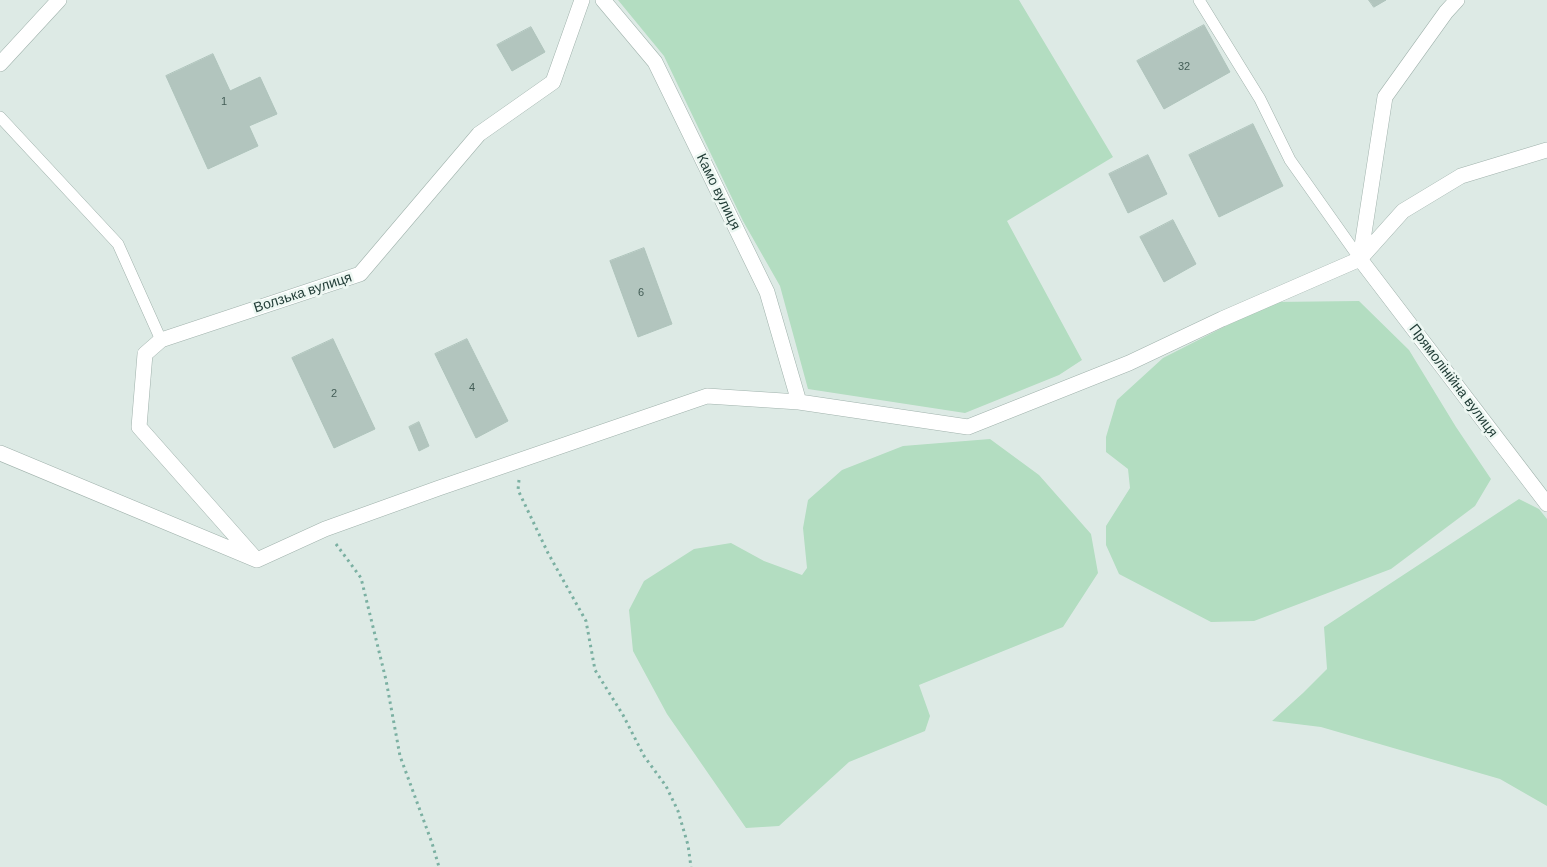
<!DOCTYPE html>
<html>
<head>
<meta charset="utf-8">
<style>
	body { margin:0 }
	canvas { display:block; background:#ddeae5 }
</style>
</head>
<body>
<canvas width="1547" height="867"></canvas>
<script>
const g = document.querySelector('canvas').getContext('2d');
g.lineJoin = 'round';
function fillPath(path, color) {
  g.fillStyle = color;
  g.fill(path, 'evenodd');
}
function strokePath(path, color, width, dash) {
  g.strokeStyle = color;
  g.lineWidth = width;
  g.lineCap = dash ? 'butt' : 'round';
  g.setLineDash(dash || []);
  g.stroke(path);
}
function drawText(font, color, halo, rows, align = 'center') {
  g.font = font + ' Helvetica,sans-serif';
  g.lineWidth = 5;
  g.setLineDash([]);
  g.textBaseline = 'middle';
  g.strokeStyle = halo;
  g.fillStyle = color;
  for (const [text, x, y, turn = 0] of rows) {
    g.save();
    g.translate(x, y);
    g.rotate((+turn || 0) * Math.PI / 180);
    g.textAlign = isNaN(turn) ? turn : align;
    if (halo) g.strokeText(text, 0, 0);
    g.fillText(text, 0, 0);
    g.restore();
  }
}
fillPath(new Path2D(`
	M 618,0 L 1019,0 L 1113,157 L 1007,221 L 1082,360 L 1059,375 L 965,413 L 808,389 L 780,286 L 743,221 L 664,56 Z
	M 1359,301 L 1409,350 L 1456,427 L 1491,479 L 1475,506 L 1391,569 L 1254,621 L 1211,622 L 1119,574 L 1106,545 L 1106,526 L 1130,488 L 1128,469 L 1106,452 L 1106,437 L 1117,400 L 1163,358 L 1273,302 Z
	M 990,439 L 1039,475 L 1091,534 L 1098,573 L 1063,627 L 919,685 L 930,716 L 925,731 L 849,762 L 779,826 L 746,828 L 667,714 L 633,651 L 629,610 L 644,581 L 694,549 L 731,543 L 764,561 L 802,575 L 807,568 L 803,528 L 808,500 L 842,470 L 903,446 Z
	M 1519,499 L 1539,509 L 1547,519 L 1547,806 L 1500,779 L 1321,727 L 1272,721 L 1303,693 L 1327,669 L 1324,627 Z`), '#b3ddc1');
const building = new Path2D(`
	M 1369,0 L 1386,0 L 1374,7 Z
	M 1204,25 L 1230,72 L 1164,109 L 1137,61 Z
	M 531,27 L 545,52 L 512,71 L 497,45 Z
	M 213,54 L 230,91 L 260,77 L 277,114 L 249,126 L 258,146 L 208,169 L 166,76 Z
	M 1253,124 L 1283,186 L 1219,217 L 1189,155 Z
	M 1148,155 L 1167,194 L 1128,213 L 1109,174 Z
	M 1173,220 L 1196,264 L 1164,282 L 1140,237 Z
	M 644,248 L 672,324 L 638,337 L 610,261 Z
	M 333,339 L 375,429 L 334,448 L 292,358 Z
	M 467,339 L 508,421 L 476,438 L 435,354 Z
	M 419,422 L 429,446 L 419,451 L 409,427 Z`);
fillPath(building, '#b2c5be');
strokePath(building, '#afc4bc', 1);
const lane = new Path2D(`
	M 1199,0 L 1260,99 L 1290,160 L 1360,259
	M 0,117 L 118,244 L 161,340`);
const street = new Path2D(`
	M 603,0 L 655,62 L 767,292 L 799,402
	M 0,64 L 59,0
	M 1360,259 L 1547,504
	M 1360,259 L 1385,97 L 1446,12 L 1457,0
	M 0,453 L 257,560 L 325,529 L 439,488 L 707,396 L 799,402 L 968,427 L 1129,363 L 1222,319 L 1360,259 L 1403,211 L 1461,176 L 1547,150
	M 254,557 L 139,427 L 145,354 L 161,340 L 360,274 L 479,134 L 553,82 L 582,0`);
strokePath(lane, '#a0b2ac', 12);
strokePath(street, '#a0b2ac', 16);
strokePath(new Path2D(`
	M 519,480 L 518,490 L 548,553 L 586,621 L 595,670 L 623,715 L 644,756 L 666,786 L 678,811 L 688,845 L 691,867
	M 336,544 L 361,578 L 386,680 L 400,756 L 432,843 L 439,867`), '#7bb0a2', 3, [2.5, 4]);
strokePath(lane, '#fff', 11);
strokePath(street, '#fff', 15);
drawText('11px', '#435d56', null, [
	["32",1184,67],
	["1",224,102],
	["6",641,293],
	["4",472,388],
	["2",334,394]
]);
drawText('14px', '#1e3a34', '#edf7f2', [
	["Камо вулиця",718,192,64],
	["Волзька вулиця",303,293,-18],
	["Прямолінійна вулиця",1453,381,53]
]);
</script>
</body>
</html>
